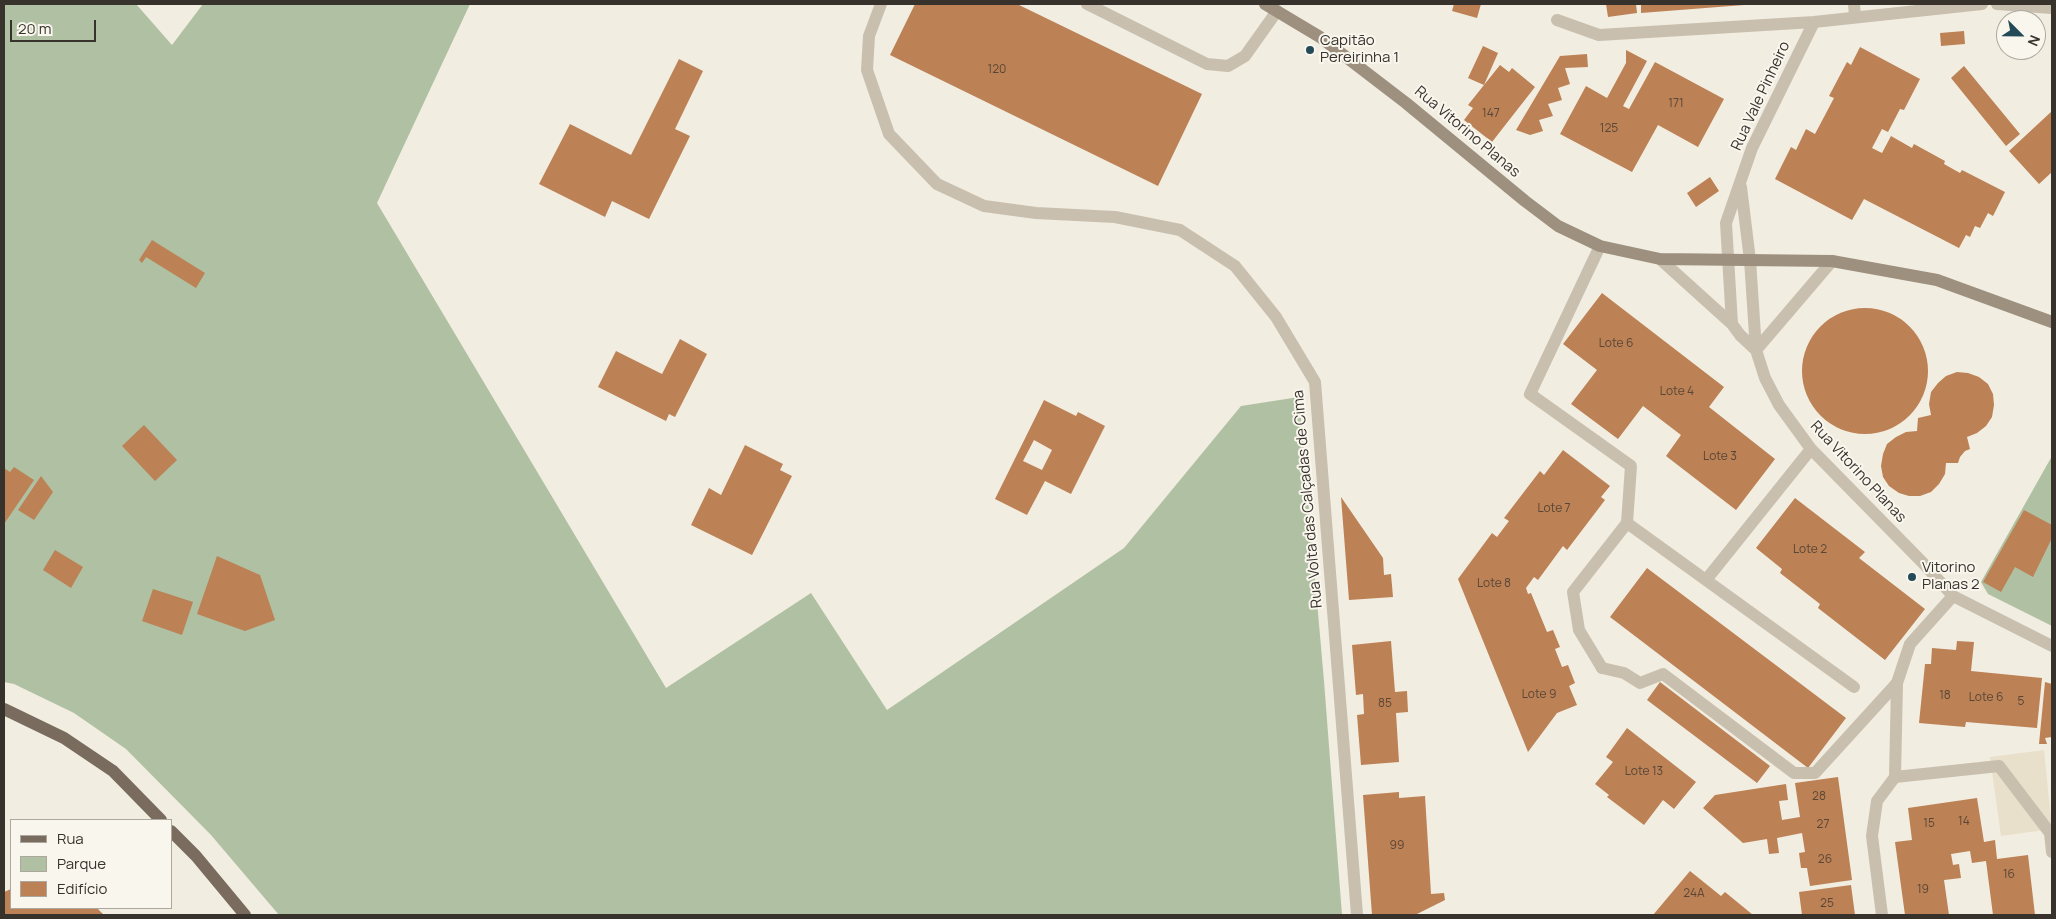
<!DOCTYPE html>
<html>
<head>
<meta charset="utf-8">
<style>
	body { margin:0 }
	#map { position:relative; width:2056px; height:919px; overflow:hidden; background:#f2ede1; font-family:Manrope,sans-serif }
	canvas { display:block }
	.frame { position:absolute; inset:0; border:5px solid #38322c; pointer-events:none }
	.legend { position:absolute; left:10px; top:819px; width:162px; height:90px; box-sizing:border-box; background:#f9f6ee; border:1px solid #aca8a0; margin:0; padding:6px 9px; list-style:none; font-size:15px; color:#38322c }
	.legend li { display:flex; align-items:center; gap:10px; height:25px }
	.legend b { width:25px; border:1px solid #aca8a0 }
	.north { position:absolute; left:1996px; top:10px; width:50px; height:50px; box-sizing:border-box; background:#f9f6ee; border:1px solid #aca8a0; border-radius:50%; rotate:113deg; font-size:14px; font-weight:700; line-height:20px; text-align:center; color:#38322c }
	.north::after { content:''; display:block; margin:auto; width:18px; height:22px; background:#244a57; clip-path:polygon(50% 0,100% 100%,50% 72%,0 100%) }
	.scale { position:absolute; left:10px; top:20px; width:86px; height:22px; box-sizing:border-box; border:2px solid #38322c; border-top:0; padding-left:6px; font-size:15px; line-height:18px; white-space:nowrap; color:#38322c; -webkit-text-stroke:4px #f9f6ee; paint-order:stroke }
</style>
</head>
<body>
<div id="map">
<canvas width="2056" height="919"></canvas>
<div class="frame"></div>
<ul class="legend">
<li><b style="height:6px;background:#796c5e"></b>Rua</li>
<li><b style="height:14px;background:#b0c0a2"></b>Parque</li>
<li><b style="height:14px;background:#bc8155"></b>Edifício</li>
</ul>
<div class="north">N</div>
<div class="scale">20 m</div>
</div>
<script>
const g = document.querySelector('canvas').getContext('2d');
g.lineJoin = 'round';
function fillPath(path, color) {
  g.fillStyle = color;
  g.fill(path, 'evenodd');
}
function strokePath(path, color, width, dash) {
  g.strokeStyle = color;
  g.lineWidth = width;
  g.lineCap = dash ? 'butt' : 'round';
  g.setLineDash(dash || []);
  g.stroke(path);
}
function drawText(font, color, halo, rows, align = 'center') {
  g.font = font + ' Manrope,sans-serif';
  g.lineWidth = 4;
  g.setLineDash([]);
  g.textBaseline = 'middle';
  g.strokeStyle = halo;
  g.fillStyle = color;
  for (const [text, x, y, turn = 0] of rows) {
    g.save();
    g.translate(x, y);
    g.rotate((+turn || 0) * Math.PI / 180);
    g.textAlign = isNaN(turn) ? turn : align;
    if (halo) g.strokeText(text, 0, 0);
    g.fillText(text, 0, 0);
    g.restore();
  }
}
fillPath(new Path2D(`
	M 4,4 L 136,4 L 172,45 L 203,4 L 470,4 L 377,203 L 666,688 L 811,593 L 887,710 L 1124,548 L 1241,406 L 1299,397 L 1324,681 L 1342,915 L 279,915 L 211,835 L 126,749 L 74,713 L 14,684 L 4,682 Z
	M 2052,456 L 2052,626 L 1988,594 L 1981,582 Z`), '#b0c0a2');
fillPath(new Path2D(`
	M 2044,750 L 2052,829 L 2001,836 L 1990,757 Z`), '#e8e0ca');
fillPath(new Path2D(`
	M 915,4 L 1017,4 L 1202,94 L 1158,186 L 890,55 Z
	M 1454,4 L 1481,4 L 1477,18 L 1452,11 Z
	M 1606,4 L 1636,4 L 1637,13 L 1608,17 Z
	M 1641,4 L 1744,4 L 1744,5 L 1641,13 Z
	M 1964,31 L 1965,44 L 1941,46 L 1940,33 Z
	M 1483,46 L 1498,53 L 1484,85 L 1468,78 Z
	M 1860,47 L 1920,79 L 1904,110 L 1900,109 L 1888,132 L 1882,129 L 1872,148 L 1882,153 L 1891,136 L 1912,148 L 1914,144 L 1945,161 L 1944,164 L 1960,173 L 1962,170 L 2005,192 L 1993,216 L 1988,213 L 1980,228 L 1975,226 L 1970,237 L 1966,235 L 1959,248 L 1864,199 L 1852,220 L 1775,179 L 1791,147 L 1796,150 L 1806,129 L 1815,134 L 1834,98 L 1829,96 L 1847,62 L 1851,65 Z
	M 1626,50 L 1647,61 L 1623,106 L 1629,109 L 1655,62 L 1724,99 L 1698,147 L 1658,125 L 1632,172 L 1560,134 L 1586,86 L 1607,98 L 1626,63 Z
	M 1587,54 L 1588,67 L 1565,68 L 1570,84 L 1558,88 L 1562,100 L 1548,104 L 1553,116 L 1539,120 L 1543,131 L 1530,135 L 1516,130 L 1560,56 Z
	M 679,59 L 703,71 L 675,129 L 690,136 L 649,219 L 612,201 L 605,217 L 539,184 L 570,124 L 631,155 Z
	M 1500,65 L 1509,72 L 1512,68 L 1535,87 L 1492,142 L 1464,120 L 1473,108 L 1468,105 Z
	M 1964,66 L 2020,134 L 2006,146 L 1951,78 Z
	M 2052,111 L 2052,172 L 2039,184 L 2009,151 Z
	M 1710,177 L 1719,191 L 1696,207 L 1687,193 Z
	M 152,240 L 205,273 L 196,288 L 146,257 L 142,263 L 139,260 Z
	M 1602,293 L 1724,387 L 1709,407 L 1775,459 L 1736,510 L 1666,456 L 1681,435 L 1643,406 L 1618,439 L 1571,404 L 1597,370 L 1563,344 Z
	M1802 371a63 63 0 1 1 126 0a63 63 0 1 1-126 0Z
	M 680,339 L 707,354 L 675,417 L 669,414 L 666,421 L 598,387 L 616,351 L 662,374 Z
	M 1957,372 L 1968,373 L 1979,377 L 1988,384 L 1993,394 L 1994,405 L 1992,417 L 1986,426 L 1977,433 L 1967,437 L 1970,449 L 1965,451 L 1960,457 L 1958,463 L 1946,463 L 1945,474 L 1939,484 L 1931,492 L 1920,496 L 1909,496 L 1899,493 L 1889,486 L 1883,477 L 1881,466 L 1883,454 L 1887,444 L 1896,437 L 1906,432 L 1917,431 L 1918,418 L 1931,415 L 1929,404 L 1931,392 L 1938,383 L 1946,376 Z
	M 1044,400 L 1076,416 L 1078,412 L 1105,426 L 1071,494 L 1045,481 L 1027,515 L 995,499 ZM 1034,440 L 1052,450 L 1042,470 L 1023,461 Z
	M 144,425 L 177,460 L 155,481 L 122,446 Z
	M 745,445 L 783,464 L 780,470 L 792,476 L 752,555 L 691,525 L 709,488 L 721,495 Z
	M 1563,450 L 1610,486 L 1601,497 L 1605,500 L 1567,550 L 1563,546 L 1538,580 L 1534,577 L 1526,588 L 1528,594 L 1531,593 L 1547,632 L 1553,630 L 1560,647 L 1555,649 L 1562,667 L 1568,665 L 1575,683 L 1569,686 L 1577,705 L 1557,713 L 1528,752 L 1458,579 L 1492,533 L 1497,537 L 1509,521 L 1504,518 L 1540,471 L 1544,475 Z
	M 14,467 L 34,480 L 4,524 L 4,468 L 10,472 Z
	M 41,476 L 53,492 L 34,520 L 18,510 Z
	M 1341,497 L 1383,558 L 1384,575 L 1391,574 L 1393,597 L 1349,600 Z
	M 1795,498 L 1865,552 L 1859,558 L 1925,609 L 1885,660 L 1818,608 L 1820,604 L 1780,573 L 1782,569 L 1756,548 Z
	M 2024,510 L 2052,525 L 2052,538 L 2033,577 L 2015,567 L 2001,592 L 1983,582 Z
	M 55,550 L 83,567 L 71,588 L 43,570 Z
	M 217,556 L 260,575 L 275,620 L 245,631 L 197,614 Z
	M 1647,568 L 1846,718 L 1808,768 L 1610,617 Z
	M 153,589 L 193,602 L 182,635 L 142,621 Z
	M 1391,641 L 1395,692 L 1407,691 L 1408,712 L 1396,713 L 1399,762 L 1361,765 L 1357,715 L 1364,714 L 1363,694 L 1356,695 L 1352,645 Z
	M 1957,641 L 1974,642 L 1971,671 L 2042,678 L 2037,728 L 1966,722 L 1965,727 L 1919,723 L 1925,664 L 1931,664 L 1932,648 L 1956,650 Z
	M 1660,682 L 1770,766 L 1757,783 L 1647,700 Z
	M 2045,682 L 2052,684 L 2052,737 L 2045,738 L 2047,744 L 2039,744 Z
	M 1627,728 L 1696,782 L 1674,809 L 1663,800 L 1644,825 L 1607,797 L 1609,795 L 1595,784 L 1613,762 L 1606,757 Z
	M 1838,777 L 1852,880 L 1810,886 L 1807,868 L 1801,868 L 1799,853 L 1805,852 L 1802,833 L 1777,838 L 1779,853 L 1769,854 L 1767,839 L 1743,843 L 1703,808 L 1715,795 L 1786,784 L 1788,800 L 1779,801 L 1782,820 L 1800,817 L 1795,783 Z
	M 1399,792 L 1399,798 L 1425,796 L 1431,894 L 1444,893 L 1445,900 L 1415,915 L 1372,915 L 1363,795 Z
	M 1977,798 L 1984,842 L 1995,840 L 1997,859 L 2028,855 L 2035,915 L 1993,915 L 1986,861 L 1972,863 L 1970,851 L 1951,854 L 1953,865 L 1959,864 L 1961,878 L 1944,880 L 1949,915 L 1905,915 L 1895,842 L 1912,840 L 1908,808 Z
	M 1690,871 L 1721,896 L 1725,892 L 1753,915 L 1653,915 Z
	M 1851,885 L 1855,915 L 1802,915 L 1799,892 Z
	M 11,889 L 11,908 L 97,908 L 104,915 L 4,915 L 4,892 Z`), '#bc8155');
strokePath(new Path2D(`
	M 1600,246 L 1530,394 L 1631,466 L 1627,523
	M 1602,668 L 1624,673 L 1640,683 L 1663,674 L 1794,773 L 1815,773 L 1897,683`), '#c9bfae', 12);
strokePath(new Path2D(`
	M 881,4 L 869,36 L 867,70 L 889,134 L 937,184 L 984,206 L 1036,213 L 1115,217 L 1180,230 L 1235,266 L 1276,317 L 1315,382 L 1357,915
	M 1087,4 L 1207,64 L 1228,66 L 1245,56 L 1277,11
	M 1854,4 L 1855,17
	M 1997,4 L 2052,8
	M 1557,20 L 1599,35 L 1814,22 L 1982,4
	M 1741,187 L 1750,260 L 1756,350
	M 1660,259 L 1732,324 L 1740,335 L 1756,350 L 1765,378 L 1779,405 L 1811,449 L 1923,563 L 1953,596 L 2052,646
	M 1732,324 L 1726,223 L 1752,148 L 1814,22
	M 1756,350 L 1832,261
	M 1706,580 L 1811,449
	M 1602,668 L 1579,630 L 1573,592 L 1627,523 L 1854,687
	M 1895,777 L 1999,766 L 2050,833 L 2052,852
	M 1882,915 L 1872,836 L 1877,801 L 1895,777 L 1897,683 L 1910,644 L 1953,596`), '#c9bfae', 12);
strokePath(new Path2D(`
	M 1265,4 L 1320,37 L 1406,103 L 1525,201 L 1558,226 L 1600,246 L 1660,259 L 1832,261 L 1937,280 L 2052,322`), '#9d907f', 12);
strokePath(new Path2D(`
	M 4,709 L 64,738 L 113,771 L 161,820
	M 171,831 L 196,856 L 245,915`), '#796c5e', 12);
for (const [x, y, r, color] of [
	[1310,50,5,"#244a57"],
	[1912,577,5,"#244a57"]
]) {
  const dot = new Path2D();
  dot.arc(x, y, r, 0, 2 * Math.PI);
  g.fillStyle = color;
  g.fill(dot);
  strokePath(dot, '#f9f6ee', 2);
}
drawText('12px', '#594636', null, [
	["120",997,70],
	["171",1676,104],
	["147",1491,114],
	["125",1609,129],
	["Lote 6",1616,344],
	["Lote 4",1677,392],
	["Lote 3",1720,457],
	["Lote 7",1554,509],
	["Lote 2",1810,550],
	["Lote 8",1494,584],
	["Lote 9",1539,695],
	["18",1945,696],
	["Lote 6",1986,698],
	["5",2021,702],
	["85",1385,704],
	["Lote 13",1644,772],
	["28",1819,797],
	["14",1964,822],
	["15",1929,824],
	["27",1823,825],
	["99",1397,846],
	["26",1825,860],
	["16",2009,875],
	["19",1923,890],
	["24A",1694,894],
	["25",1827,904]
]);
drawText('15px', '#38322c', '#f9f6ee', [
	["Capitão",1320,41],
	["Pereirinha 1",1320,58],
	["Vitorino",1922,568],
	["Planas 2",1922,585]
], 'left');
drawText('15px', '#38322c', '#f9f6ee', [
	["Rua Vale Pinheiro",1761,96,-65],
	["Rua Vitorino Planas",1467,132,40],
	["Rua Vitorino Planas",1858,472,47],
	["Rua Volta das Calçadas de Cima",1308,499,-95]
]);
</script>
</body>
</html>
